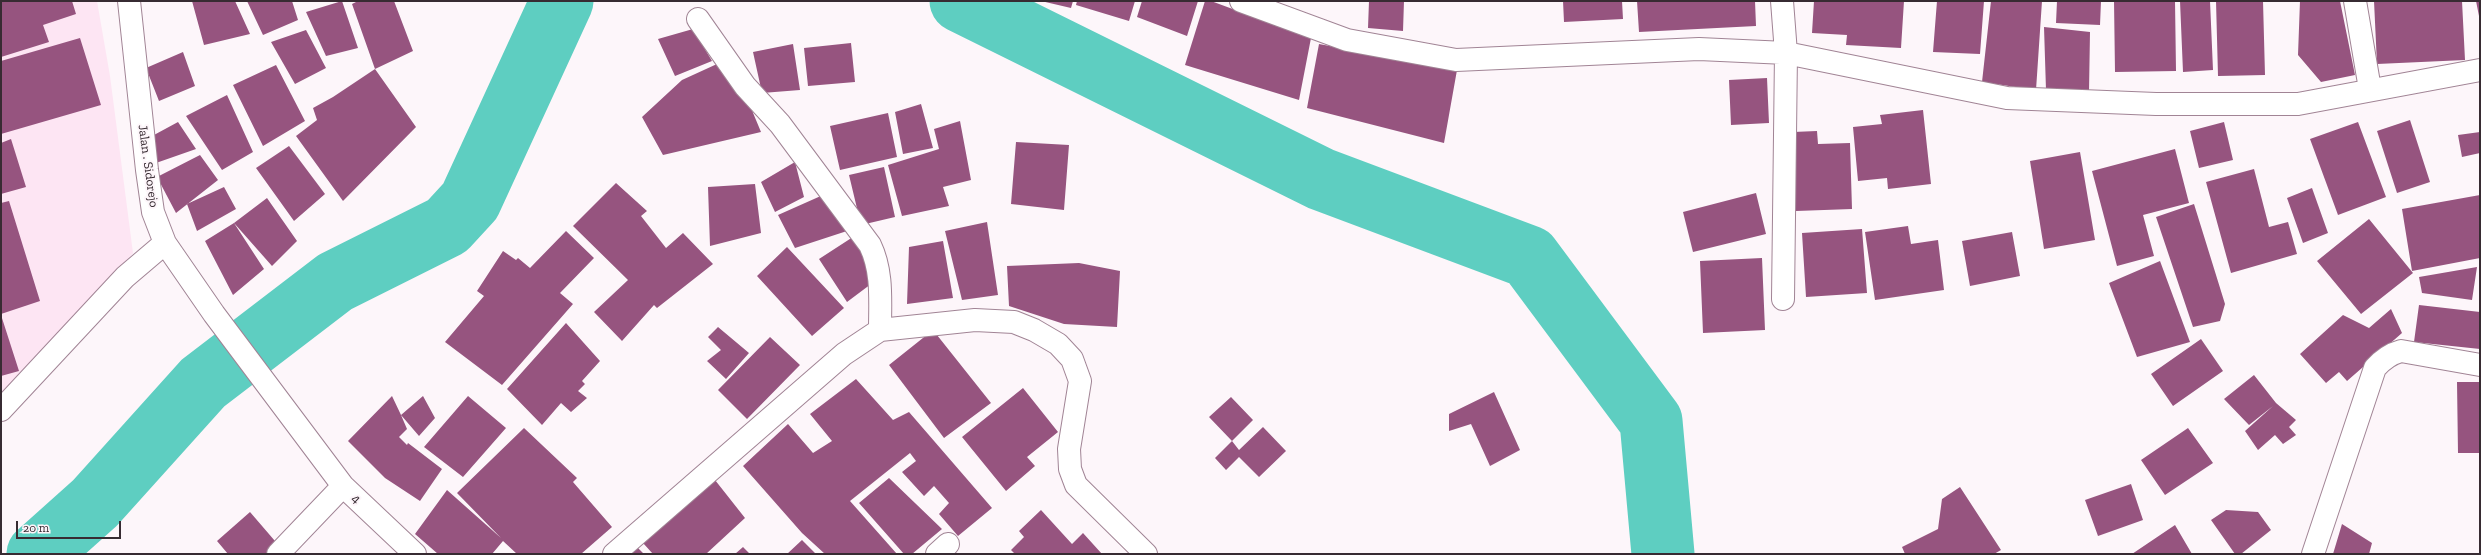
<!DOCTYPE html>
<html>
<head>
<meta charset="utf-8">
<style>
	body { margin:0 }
	#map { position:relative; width:2481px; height:555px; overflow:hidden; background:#fdf6fa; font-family:"Zilla Slab",serif }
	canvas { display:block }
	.frame { position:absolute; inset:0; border:2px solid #372b32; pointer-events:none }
	.scale { position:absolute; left:16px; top:521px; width:105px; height:18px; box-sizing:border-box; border:2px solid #372b32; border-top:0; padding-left:5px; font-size:12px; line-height:14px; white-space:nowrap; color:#372b32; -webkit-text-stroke:3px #fdf6fa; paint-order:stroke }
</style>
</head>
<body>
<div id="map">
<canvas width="2481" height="555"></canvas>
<div class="frame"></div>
<div class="scale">20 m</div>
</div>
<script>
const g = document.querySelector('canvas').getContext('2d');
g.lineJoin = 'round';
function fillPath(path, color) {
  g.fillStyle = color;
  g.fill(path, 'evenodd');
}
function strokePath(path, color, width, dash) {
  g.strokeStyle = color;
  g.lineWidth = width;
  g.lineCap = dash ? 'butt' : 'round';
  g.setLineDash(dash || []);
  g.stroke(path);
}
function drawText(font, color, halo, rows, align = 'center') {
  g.font = font + ' "Zilla Slab",serif';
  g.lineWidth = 4;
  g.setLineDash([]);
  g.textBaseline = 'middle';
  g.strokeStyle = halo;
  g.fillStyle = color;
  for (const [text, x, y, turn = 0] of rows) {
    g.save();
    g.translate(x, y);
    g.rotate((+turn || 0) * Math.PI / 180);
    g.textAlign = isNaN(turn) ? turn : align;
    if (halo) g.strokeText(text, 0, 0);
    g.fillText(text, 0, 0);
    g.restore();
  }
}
fillPath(new Path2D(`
	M 1,1 L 97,1 L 110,76 L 133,253 L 46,357 L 1,403 Z`), '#fde5f3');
strokePath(new Path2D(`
	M 961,1 L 1321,179 L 1529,257 L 1651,421 L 1663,554
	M 38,554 L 95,503 L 203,383 L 335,282 L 447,226 L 470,201 L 562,1`), '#5ecec1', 63);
fillPath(new Path2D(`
	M 1,1 L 72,1 L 76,14 L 43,25 L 49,42 L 1,57 Z
	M 192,1 L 235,1 L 250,34 L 204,45 Z
	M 247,1 L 292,1 L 298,20 L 263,35 Z
	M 342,1 L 358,48 L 326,56 L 306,12 Z
	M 358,1 L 394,1 L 413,51 L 375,69 L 352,4 Z
	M 1041,1 L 1073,1 L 1071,8 Z
	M 1077,1 L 1135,1 L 1129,21 L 1076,5 Z
	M 1142,1 L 1198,1 L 1187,36 L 1137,17 Z
	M 1205,1 L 1211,1 L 1311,38 L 1299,100 L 1185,65 Z
	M 1369,1 L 1404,1 L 1403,31 L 1368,28 Z
	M 1563,1 L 1622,1 L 1623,19 L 1564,22 Z
	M 1637,1 L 1755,1 L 1756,26 L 1639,32 Z
	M 1814,1 L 1904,1 L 1901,48 L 1846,45 L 1847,35 L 1812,33 Z
	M 1937,1 L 1984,1 L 1980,54 L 1933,52 Z
	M 1991,1 L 2042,1 L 2036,90 L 1982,82 Z
	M 2057,1 L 2101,1 L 2100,25 L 2056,23 Z
	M 2114,1 L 2175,1 L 2176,71 L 2115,72 Z
	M 2180,1 L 2210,1 L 2213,70 L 2183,72 Z
	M 2216,1 L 2263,1 L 2265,75 L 2218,76 Z
	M 2300,1 L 2340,1 L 2355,75 L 2321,82 L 2298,55 Z
	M 2374,1 L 2462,1 L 2465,60 L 2377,64 Z
	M 2476,1 L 2480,1 L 2480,16 L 2479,16 Z
	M 2044,27 L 2090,32 L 2089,92 L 2046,90 Z
	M 693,29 L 712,61 L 675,76 L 658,39 Z
	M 306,30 L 326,68 L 295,84 L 271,42 Z
	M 80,38 L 101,105 L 1,134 L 1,61 Z
	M 851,43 L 855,82 L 808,86 L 804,48 Z
	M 793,44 L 800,90 L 762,93 L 753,52 Z
	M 1319,44 L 1457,70 L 1444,143 L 1307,108 Z
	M 183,52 L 195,86 L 159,101 L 146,68 Z
	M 717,64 L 751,108 L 761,132 L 663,155 L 642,117 L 682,80 Z
	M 276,65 L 305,121 L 263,146 L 233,85 Z
	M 375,69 L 416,127 L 343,201 L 296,136 L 317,120 L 313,108 L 333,97 Z
	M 1767,78 L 1769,123 L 1731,125 L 1729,80 Z
	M 227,95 L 253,152 L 222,170 L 186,116 Z
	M 921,104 L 933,148 L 903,154 L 895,112 Z
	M 1923,110 L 1931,184 L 1888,189 L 1887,178 L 1858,181 L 1853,127 L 1882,124 L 1880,115 Z
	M 888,113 L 897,157 L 840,170 L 830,126 Z
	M 2410,120 L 2430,182 L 2397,193 L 2377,131 Z
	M 960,121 L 971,180 L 943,187 L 949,206 L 902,216 L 888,165 L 939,149 L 934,129 Z
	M 178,122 L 196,149 L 156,163 L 154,135 Z
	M 2224,122 L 2233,160 L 2199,168 L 2190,131 Z
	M 2358,122 L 2386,197 L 2338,215 L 2310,139 Z
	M 1817,131 L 1818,144 L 1850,143 L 1852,209 L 1796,211 L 1793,132 Z
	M 2480,132 L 2480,153 L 2462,157 L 2458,135 Z
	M 11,139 L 26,187 L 1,194 L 1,143 Z
	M 1016,142 L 1069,145 L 1064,210 L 1011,204 Z
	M 289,146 L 325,194 L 294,221 L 256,168 Z
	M 2175,149 L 2189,203 L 2143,215 L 2154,256 L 2117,266 L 2092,171 Z
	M 2080,152 L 2095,240 L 2044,249 L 2030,161 Z
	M 200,155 L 218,180 L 176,213 L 157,177 Z
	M 795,162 L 804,197 L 775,212 L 761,182 Z
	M 884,167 L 895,217 L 861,225 L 849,175 Z
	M 2254,169 L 2269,227 L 2288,222 L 2297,254 L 2231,273 L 2206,182 Z
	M 616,183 L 647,211 L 641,216 L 666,248 L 683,233 L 713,264 L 657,308 L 654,305 L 622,341 L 594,312 L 628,280 L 573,226 Z
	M 755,184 L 761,233 L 710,246 L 708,187 Z
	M 224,187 L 236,209 L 197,231 L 187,204 Z
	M 2312,188 L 2328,233 L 2303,243 L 2287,198 Z
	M 1756,193 L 1766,234 L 1693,252 L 1683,212 Z
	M 823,195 L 847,231 L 795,248 L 778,215 Z
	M 2480,195 L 2480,258 L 2412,271 L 2402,209 Z
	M 267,198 L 297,241 L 272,266 L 234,223 Z
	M 9,201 L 40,301 L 1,314 L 1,203 Z
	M 2194,204 L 2225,304 L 2220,321 L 2193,327 L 2156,217 Z
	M 2369,219 L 2413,273 L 2361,314 L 2317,261 Z
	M 987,222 L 998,295 L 962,300 L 945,231 Z
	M 234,223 L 264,269 L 233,295 L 205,241 Z
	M 1908,226 L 1911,244 L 1938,240 L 1944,290 L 1875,300 L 1865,232 Z
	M 1862,229 L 1867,293 L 1806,297 L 1802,233 Z
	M 566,231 L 594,258 L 560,293 L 573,304 L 502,385 L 445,342 L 484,296 L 477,291 L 503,251 L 516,260 L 518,258 L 530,268 Z
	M 2012,232 L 2020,276 L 1970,286 L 1962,241 Z
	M 856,235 L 873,267 L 871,284 L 847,302 L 819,259 Z
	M 943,241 L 953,298 L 907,304 L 909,247 Z
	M 787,247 L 844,308 L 812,336 L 757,276 Z
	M 1762,258 L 1765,330 L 1703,333 L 1700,261 Z
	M 2160,261 L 2190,342 L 2137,357 L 2109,283 Z
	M 1079,263 L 1120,271 L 1117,327 L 1064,324 L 1009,306 L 1007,266 Z
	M 2477,267 L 2472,300 L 2422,293 L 2419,277 Z
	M 2419,305 L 2480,312 L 2480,349 L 2414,342 Z
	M 2391,309 L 2402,333 L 2347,381 L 2339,372 L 2326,383 L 2300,354 L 2343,315 L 2369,328 Z
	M 1,315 L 19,371 L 1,376 Z
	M 566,323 L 600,361 L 582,381 L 585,384 L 578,391 L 587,398 L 571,412 L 561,403 L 542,425 L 507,389 Z
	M 718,327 L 749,353 L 726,379 L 707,361 L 721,350 L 708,337 Z
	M 933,330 L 991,403 L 944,438 L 889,365 Z
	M 770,337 L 800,365 L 747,419 L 718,390 Z
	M 2201,339 L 2223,371 L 2173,406 L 2151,374 Z
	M 2254,375 L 2276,403 L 2296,420 L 2289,427 L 2296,435 L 2283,444 L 2275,435 L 2258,450 L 2245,431 L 2273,406 L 2249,425 L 2224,399 Z
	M 856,379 L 893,420 L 909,412 L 992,508 L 958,536 L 939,514 L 949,503 L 934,486 L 924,496 L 902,472 L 916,461 L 910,453 L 850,501 L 897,554 L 825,554 L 802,533 L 743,466 L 788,424 L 813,453 L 832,441 L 810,414 Z
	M 2457,382 L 2480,382 L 2480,453 L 2458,453 Z
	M 1023,388 L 1058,432 L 1027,457 L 1035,466 L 1006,491 L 962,437 Z
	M 1494,392 L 1520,450 L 1490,466 L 1471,424 L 1449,431 L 1449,414 Z
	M 392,396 L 401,415 L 423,396 L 435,418 L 419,436 L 401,415 L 407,429 L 399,437 L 407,445 L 408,443 L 442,469 L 420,501 L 385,478 L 348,441 Z
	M 468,396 L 506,428 L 463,477 L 424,447 Z
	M 1231,397 L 1253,420 L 1232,441 L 1209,417 Z
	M 1263,427 L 1286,451 L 1259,477 L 1239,457 L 1226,470 L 1215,458 L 1232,441 L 1239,450 Z
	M 524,428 L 577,478 L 573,482 L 612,527 L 581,554 L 517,554 L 503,541 L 492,554 L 438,554 L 415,534 L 447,490 L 501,538 L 457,493 Z
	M 2188,428 L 2213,463 L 2165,495 L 2141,460 Z
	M 889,478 L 942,529 L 912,554 L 904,554 L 859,503 Z
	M 715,480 L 745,518 L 706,554 L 653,554 L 643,543 L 671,517 Z
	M 2131,484 L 2143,520 L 2098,536 L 2085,500 Z
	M 1960,487 L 2001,550 L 1994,554 L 1905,554 L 1902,547 L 1938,529 L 1942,499 Z
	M 1041,510 L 1072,544 L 1083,533 L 1102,554 L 1015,554 L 1011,550 L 1024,537 L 1019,531 Z
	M 2226,510 L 2258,512 L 2271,530 L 2241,554 L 2235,554 L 2211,520 Z
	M 250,512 L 281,548 L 269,554 L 228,554 L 217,541 Z
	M 2342,524 L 2372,543 L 2369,554 L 2333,554 Z
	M 2175,525 L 2192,554 L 2132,554 Z
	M 802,540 L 816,554 L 787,554 Z
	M 743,547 L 750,554 L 735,554 Z
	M 638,548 L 644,554 L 631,554 Z`), '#96547f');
const street = new Path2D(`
	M 129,1 L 147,170 L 153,212 L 165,243 L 214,314 L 343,486 L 415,554
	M 1241,1 L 1347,40 L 1456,60 L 1699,49 L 1786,53 L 2007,98 L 2156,104 L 2298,104 L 2480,70
	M 1782,1 L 1786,53 L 1783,299
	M 2355,1 L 2370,89
	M 698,19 L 745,86 L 780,124 L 870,245 C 883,272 880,301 880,330
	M 1,410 L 125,277 L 165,243
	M 278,554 L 343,486
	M 614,554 L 844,354 L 880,330 L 975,320 L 1014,322 L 1034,330 L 1058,344 L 1072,359 L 1080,381 L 1069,449 L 1070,469 L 1076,485 L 1146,554
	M 937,554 L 948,544
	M 2313,554 L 2375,368 C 2383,359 2390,354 2401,351 L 2480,365`);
strokePath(street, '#a18495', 24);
strokePath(street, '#fff', 22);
drawText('13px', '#372b32', '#fdf6fa', [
	["Jalan . Sidorejo",148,166,82],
	["4",356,499,43]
]);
</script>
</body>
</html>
